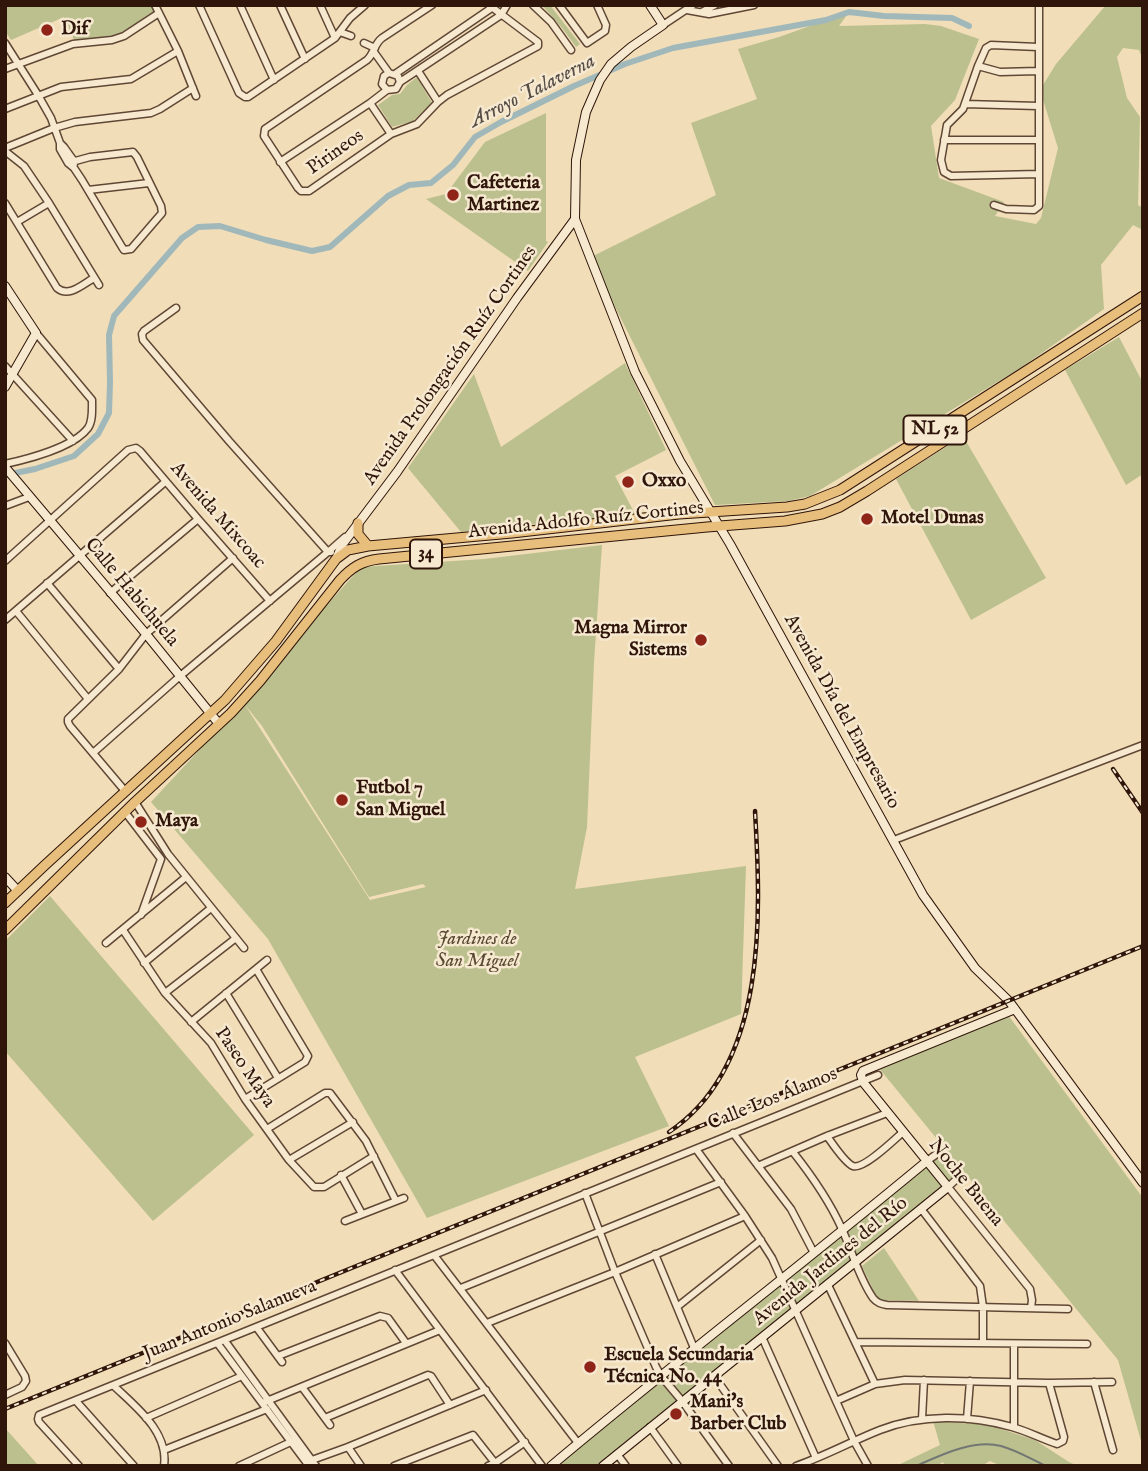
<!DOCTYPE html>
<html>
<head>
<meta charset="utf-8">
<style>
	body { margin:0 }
	#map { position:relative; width:1148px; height:1471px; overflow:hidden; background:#f1ddb7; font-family:"IM FELL English",serif }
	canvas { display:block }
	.frame { position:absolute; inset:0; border:7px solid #2f150a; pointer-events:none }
</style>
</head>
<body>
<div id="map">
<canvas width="1148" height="1471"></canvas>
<div class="frame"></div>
</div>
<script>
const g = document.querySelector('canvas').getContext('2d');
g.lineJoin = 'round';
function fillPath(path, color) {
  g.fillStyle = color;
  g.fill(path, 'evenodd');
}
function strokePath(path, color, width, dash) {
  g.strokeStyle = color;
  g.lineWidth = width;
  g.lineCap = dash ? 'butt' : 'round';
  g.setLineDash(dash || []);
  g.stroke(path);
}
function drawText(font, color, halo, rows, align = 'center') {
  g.font = font + ' "IM FELL English",serif';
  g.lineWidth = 5;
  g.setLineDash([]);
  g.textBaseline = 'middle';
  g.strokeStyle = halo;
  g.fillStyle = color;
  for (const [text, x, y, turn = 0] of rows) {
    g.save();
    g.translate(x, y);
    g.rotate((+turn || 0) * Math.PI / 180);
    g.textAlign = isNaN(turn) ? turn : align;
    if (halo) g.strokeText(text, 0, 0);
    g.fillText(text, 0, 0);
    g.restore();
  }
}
fillPath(new Path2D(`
	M 5,5 L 154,5 L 157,11 L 125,35 L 113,38 L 75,42 L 64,17 L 11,40 L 5,31 Z
	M 542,5 L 550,5 L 580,44 L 576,47 L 562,28 Z
	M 1106,5 L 1143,5 L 1143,60 L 1139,50 L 1123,48 L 1117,57 L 1127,98 L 1140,117 L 1138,205 L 1143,208 L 1143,230 L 1133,225 L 1101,265 L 1104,309 L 1022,367 L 810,496 L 788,501 L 715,505 L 605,287 L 593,256 L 716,195 L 691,123 L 757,99 L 738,49 L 779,37 L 849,12 L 839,26 L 925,24 L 941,26 L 979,39 L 955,100 L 931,126 L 939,178 L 1004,202 L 995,216 L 1036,224 L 1041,218 L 1058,148 L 1040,90 L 1056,64 Z
	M 417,77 L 432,103 L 413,121 L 392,127 L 378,105 L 392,95 L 400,94 L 407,85 Z
	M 546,113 L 546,241 L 548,242 L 528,271 L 426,199 L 446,194 L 485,142 Z
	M 1119,337 L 1143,383 L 1143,474 L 1126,485 L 1065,370 Z
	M 625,363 L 666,450 L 615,476 L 635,514 L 461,532 L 408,468 L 474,374 L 501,447 Z
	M 963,436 L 1046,578 L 971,620 L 896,479 Z
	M 602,545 L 594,662 L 587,827 L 575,889 L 746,866 L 741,1014 L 635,1057 L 669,1126 L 427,1218 L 268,939 L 151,802 L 243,703 L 284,653 L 361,567 L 484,559 ZM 245,705 L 262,726 L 369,897 L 423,884 L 426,887 L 370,900 Z
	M 50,896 L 254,1135 L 153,1221 L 5,1051 L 5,941 Z
	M 1008,1015 L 1143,1198 L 1143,1448 L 1118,1360 L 878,1067 Z
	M 938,1153 L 959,1177 L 603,1466 L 551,1466 Z
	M 884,1248 L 919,1301 L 878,1300 L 862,1266 Z
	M 933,1421 L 989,1425 L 1035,1440 L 1069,1462 L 1078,1466 L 1001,1466 L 990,1461 L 981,1466 L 945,1466 L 943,1462 L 936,1466 L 896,1466 L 940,1445 Z
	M 5,1428 L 39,1466 L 5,1466 Z`), '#bbc08e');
strokePath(new Path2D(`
	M 916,1466 C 941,1455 973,1439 1001,1446 C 1016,1450 1031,1459 1046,1466`), '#737774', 2);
strokePath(new Path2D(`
	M 5,475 L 35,469 L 74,456 L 98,434 L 109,413 L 110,382 L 109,335 L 114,316 L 182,238 L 198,227 L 220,226 L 266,240 L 312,251 L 330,247 L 388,196 L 409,185 L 431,183 L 453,165 L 475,137 L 501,122 L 574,86 L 625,64 L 673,48 L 826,20 L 849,12 L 884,16 L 952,18 L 969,26`), '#a1b8bb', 6);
const street = new Path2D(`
	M 155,5 L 178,51 L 196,96
	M 199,5 L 239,93 L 245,97 L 248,97 L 335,38 L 350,18 L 365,5
	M 240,5 L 274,80
	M 280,5 L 305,59
	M 320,5 L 335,38
	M 432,5 L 382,38 C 374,44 374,54 367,60 L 265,129 L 264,136 L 298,188 L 301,191 L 309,191 L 391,134 L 417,124 L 438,102 L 447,95 L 538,46 L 538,42 L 489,5
	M 533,5 L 551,22 L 571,50
	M 559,5 L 587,43 L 605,31 L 606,25 L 597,5
	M 687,10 L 709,14 L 754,5
	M 702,12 L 715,5
	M 663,25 L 693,5
	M 340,32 L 351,36
	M 5,43 L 38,95 L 51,118 L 60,143 L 60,149 L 68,163 L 74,168 L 82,180 L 122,247 L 124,250 L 131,249 L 162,213 L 161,206 L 137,157 L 133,152 L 90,157 L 68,163
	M 364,43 L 375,48
	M 1038,47 L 991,45 L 986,48 L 978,66 L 963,109 L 947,125 L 941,160 L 944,172 L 951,176 L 1039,174
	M 374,52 L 389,73
	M 978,66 L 1000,72 L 1038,71
	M 5,69 L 73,44 L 112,40 L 124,36 L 159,13
	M 418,71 L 438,102
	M 395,74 L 493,7
	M 400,82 L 398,76 L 389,73 L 384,76 L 382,84 L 387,90 L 396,89 L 400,82 L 501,15 L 507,5
	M 370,103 L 391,134
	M 965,104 L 1038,106
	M 5,109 L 61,87 L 131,79 L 178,51
	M 944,140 L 1039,140
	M 60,143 L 64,147 L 74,161 L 74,164
	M 5,148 L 54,128 L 75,122 L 151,113 L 160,109 L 193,88
	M 5,151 L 24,166 L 49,203 L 99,285
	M 280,162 L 370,103 L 387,90
	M 88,190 L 149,183
	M 5,203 L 57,288 C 69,298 83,284 94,278
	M 994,205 L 1006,209 L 1034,210 L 1039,206 L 1039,5
	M 17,222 L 49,203
	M 176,308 L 144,331 L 142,334 L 143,340 L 229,441 L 328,552 L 345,537
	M 5,366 L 73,441
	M 5,464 C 28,459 74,447 88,428 C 93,421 92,409 92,400 L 36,333
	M 5,506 L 29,497
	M 5,561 L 128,450 L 136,448 L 140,451 L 198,519 L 270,601
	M 47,583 L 119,669
	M 110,593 L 198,519
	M 16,611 L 88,699
	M 5,620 L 165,482
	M 93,753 L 179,677 L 328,552 L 331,552
	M 125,791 L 70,726 L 68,722 L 68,719 L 119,669 L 146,634 L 233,558
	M 135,802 L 168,854 L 244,948
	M 125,812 L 161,859 L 141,915
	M 894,840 L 1143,745
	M 123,930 L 165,993 L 211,1043 L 245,1099 L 289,1160 L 314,1187 L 324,1187 L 374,1156
	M 106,943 L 186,877
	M 144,963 L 211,908
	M 165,993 L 236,938
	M 226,993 L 278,1078
	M 191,1022 L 267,960
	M 245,1099 L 305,1062 L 308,1056 L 256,969
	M 267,1129 L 325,1093 L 330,1093 L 366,1141 L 396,1201
	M 733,1133 L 791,1209 L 814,1253
	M 827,1136 C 832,1143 845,1163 853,1166 C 863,1170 894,1140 903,1132
	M 696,1149 L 745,1216 L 772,1258 L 854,1441 L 868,1466
	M 793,1152 C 812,1176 829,1200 842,1229 C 852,1251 859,1278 873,1298 C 877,1303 881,1304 887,1305 L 1068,1309
	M 289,1160 L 353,1122
	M 927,1161 L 938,1153
	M 758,1166 L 827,1136 L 887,1113
	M 341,1175 L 362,1214
	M 959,1177 L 948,1187 L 1030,1289 L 1032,1300 L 1031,1308
	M 585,1193 L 615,1272 L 656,1367 L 661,1376 L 682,1401 L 729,1466
	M 922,1210 L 980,1286 L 983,1307 L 983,1343
	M 345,1221 L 404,1198
	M 655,1254 L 694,1348
	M 434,1255 L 578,1443
	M 395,1270 L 542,1466
	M 828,1285 L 875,1384
	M 461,1288 L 721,1182
	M 677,1307 L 761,1240
	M 487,1323 L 615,1272 L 745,1216
	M 257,1328 L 282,1362
	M 762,1337 L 816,1458
	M 225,1341 L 316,1466
	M 856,1342 L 1087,1344
	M 5,1343 L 25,1376 L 26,1381 L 22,1387 L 5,1395
	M 218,1344 L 309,1466
	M 1014,1344 L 1014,1427
	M 278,1356 L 380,1316 L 388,1318 L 406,1343
	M 714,1376 L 778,1466
	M 1094,1382 L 1113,1450
	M 114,1386 C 136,1407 169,1432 164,1466
	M 302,1387 L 330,1425
	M 76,1401 L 134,1466
	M 836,1401 L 875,1384 L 905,1380 L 1049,1383 L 1112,1382
	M 262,1403 L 440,1330
	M 146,1418 L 242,1376
	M 325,1418 L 428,1375 L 431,1376 L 450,1405
	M 922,1419 L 924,1380
	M 967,1419 L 970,1381
	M 650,1427 L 678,1466
	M 348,1447 L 361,1466
	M 164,1450 L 267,1409
	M 617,1454 L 626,1466
	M 312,1460 L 348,1447 L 486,1390
	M 79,1466 L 39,1422 L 38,1419 L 39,1415 L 878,1075
	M 239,1466 L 295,1440
	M 394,1466 L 473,1435 L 495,1463
	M 488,1466 L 495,1463 L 525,1442
	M 796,1466 C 825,1456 852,1441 880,1430 C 921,1414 970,1415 1012,1427 C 1027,1431 1042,1439 1057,1444 L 1063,1441 L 1064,1437 L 1049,1383`);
const secondary = new Path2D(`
	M 650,5 L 663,25 L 631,47 L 611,64 L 600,80 L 586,112 L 576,160 L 575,219 L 635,372 L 680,461 L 730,544 L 923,895 L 975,968 L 1009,1001 L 1143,1183
	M 5,286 L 36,333 L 5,387
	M 5,467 L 146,634 L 219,724
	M 336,559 L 342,545 L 397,472 L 517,298 L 575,219
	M 5,877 L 18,891
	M 551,1466 C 675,1362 803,1264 927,1161
	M 603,1466 L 948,1187 L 863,1082 L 861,1075 L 863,1071 L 1015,1009`);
const primary = new Path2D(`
	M 358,523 L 358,534 L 368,546
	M 5,903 L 44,866 L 225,700 L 276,641 L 336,559 L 348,550 L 368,546 L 512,533 L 679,514 L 787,507 L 805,504 L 840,490 L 1143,296
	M 5,930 L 135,802 L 231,713 L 260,681 L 340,580 C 352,567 362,561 379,559 L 707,527 L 785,521 L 822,514 L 840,507 L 867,491 L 1143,313`);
strokePath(street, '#604735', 9);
strokePath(secondary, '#2f150a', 10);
strokePath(primary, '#2f150a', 11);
strokePath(street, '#f6e9d0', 6);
strokePath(secondary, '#f6e9d0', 8);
strokePath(primary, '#e8be7c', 9);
const rail = new Path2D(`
	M 1113,769 L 1143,813
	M 669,1132 C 768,1066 761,916 755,811
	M 5,1409 L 1143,946`);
strokePath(rail, '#2f150a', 4.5);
strokePath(rail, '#f6e9d0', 2, [5]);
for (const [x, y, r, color] of [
	[47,30,7,"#8f2418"],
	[453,195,7,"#8f2418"],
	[628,482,7,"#8f2418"],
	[867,519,7,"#8f2418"],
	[701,640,7,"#8f2418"],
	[342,800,7,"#8f2418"],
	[141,822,7,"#8f2418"],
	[590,1367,7,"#8f2418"],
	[676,1414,7,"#8f2418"]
]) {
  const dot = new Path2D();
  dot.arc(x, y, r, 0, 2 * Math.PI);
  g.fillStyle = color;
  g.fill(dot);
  strokePath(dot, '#f6e9d0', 2.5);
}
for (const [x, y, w] of [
	[935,430,63],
	[426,554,32]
]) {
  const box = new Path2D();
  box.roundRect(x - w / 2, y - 14.5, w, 29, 5);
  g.fillStyle = '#f6e9d0';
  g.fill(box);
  strokePath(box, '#2f150a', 2);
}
drawText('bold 18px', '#2f150a', null, [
	["NL 52",935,430],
	["34",426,554]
]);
drawText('bold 19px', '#2f150a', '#f6e9d0', [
	["Dif",61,30],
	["Cafeteria",467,184],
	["Martinez",467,206],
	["Oxxo",642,482],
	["Motel Dunas",881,519],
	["Magna Mirror",687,629,"right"],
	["Sistems",687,651,"right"],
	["Futbol 7",356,789],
	["San Miguel",356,811],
	["Maya",155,822],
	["Escuela Secundaria",604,1356],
	["Técnica No. 44",604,1378],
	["Mani's",690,1403],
	["Barber Club",690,1425]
], 'left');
drawText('19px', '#2f150a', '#f6e9d0', [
	["Pirineos",336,153,-35],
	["Avenida Prolongación Ruíz Cortines",451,366,-55],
	["Avenida Mixcoac",217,516,49],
	["Avenida Adolfo Ruíz Cortines",586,521,-6],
	["Calle Habichuela",131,593,50],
	["Avenida Día del Empresario",841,712,61],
	["Paseo Maya",244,1068,56],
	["Calle Los Álamos",773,1100,-22],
	["Noche Buena",965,1183,51],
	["Avenida Jardines del Río",831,1262,-39],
	["Juan Antonio Salanueva",230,1321,-22]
]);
drawText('italic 19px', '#594832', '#f6e9d0', [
	["Jardines de",477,940],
	["San Miguel",477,962]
]);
drawText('italic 21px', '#574e48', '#f6e9d0', [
	["Arroyo Talaverna",533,92,-27]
]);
</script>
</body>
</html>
